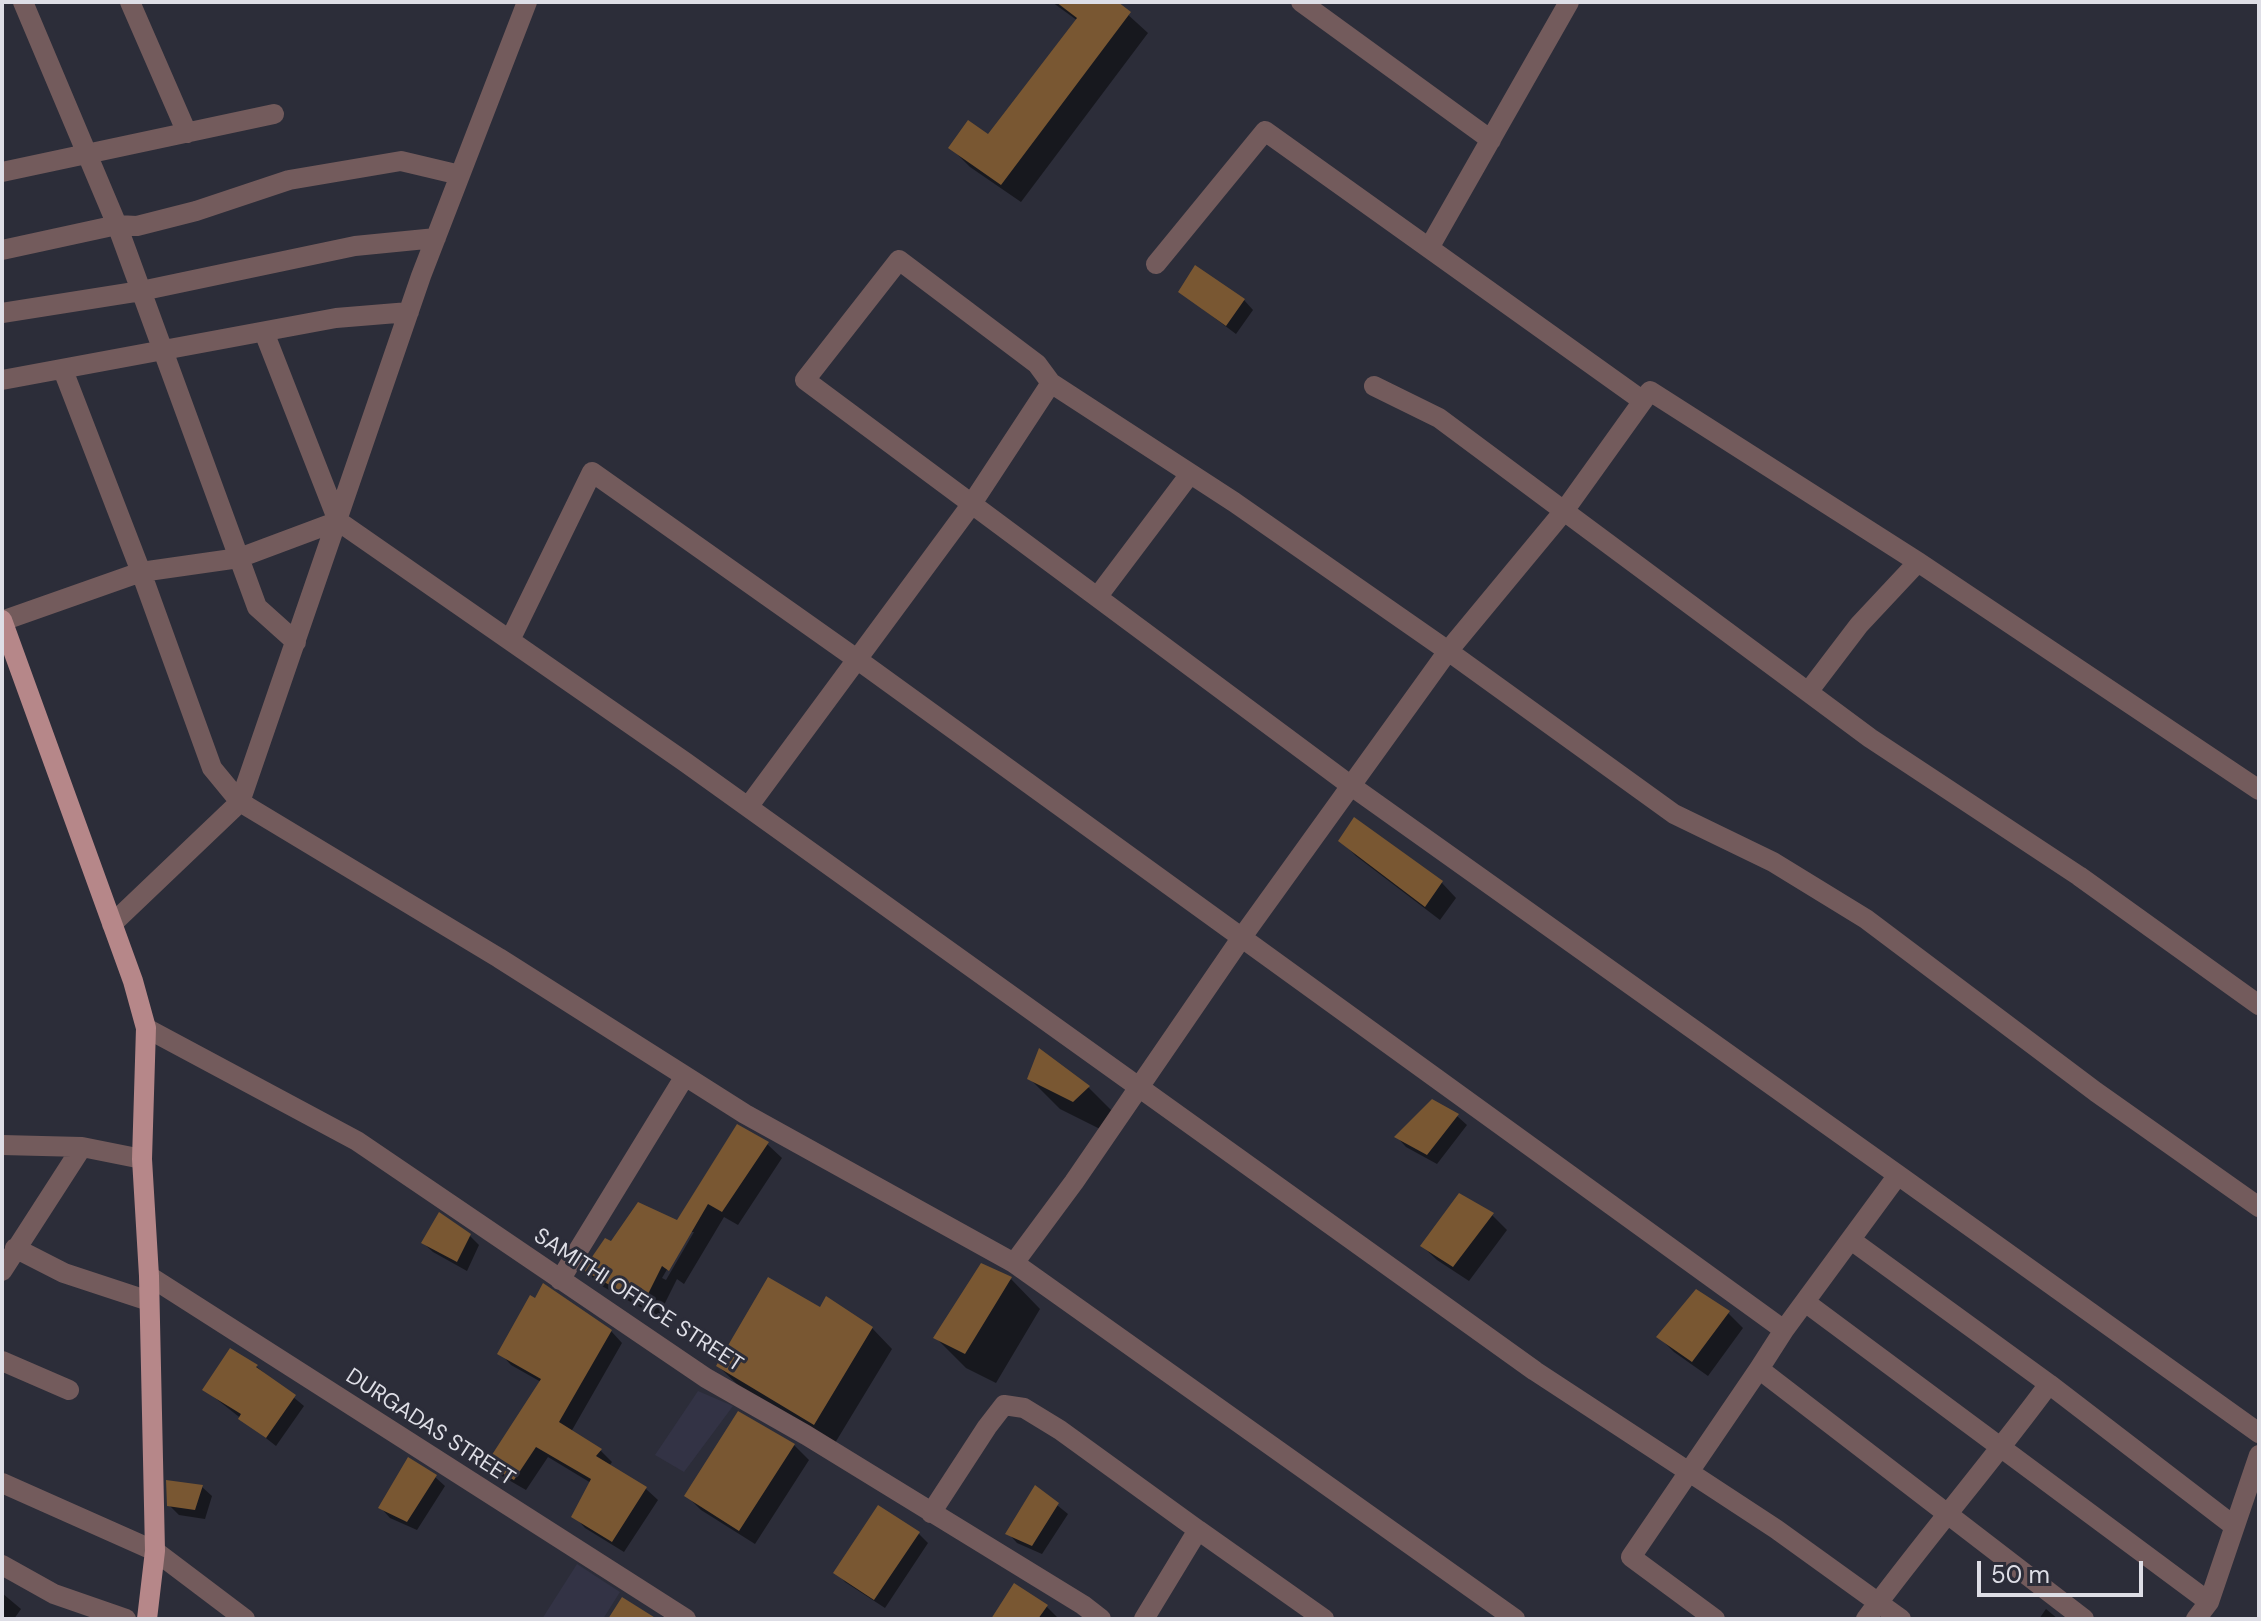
<!DOCTYPE html>
<html>
<head>
<meta charset="utf-8">
<style>
	body { margin:0 }
	#map { position:relative; width:2261px; height:1621px; overflow:hidden; background:#2c2d39; font-family:"DM Sans",sans-serif }
	canvas { display:block }
	.frame { position:absolute; inset:0; border:4px solid #dedee6; pointer-events:none }
	.scale { position:absolute; left:1977px; top:1561px; width:166px; height:36px; box-sizing:border-box; border:4px solid #dedee6; border-top:0; padding-left:10px; font-size:24px; line-height:28px; white-space:nowrap; color:#dedee6; -webkit-text-stroke:6px #2c2d39; paint-order:stroke }
</style>
</head>
<body>
<div id="map">
<canvas width="2261" height="1621"></canvas>
<div class="frame"></div>
<div class="scale">50 m</div>
</div>
<script>
const g = document.querySelector('canvas').getContext('2d');
g.lineJoin = 'round';
function fillPath(path, color) {
  g.fillStyle = color;
  g.fill(path, 'evenodd');
}
function strokePath(path, color, width, dash) {
  g.strokeStyle = color;
  g.lineWidth = width;
  g.lineCap = dash ? 'butt' : 'round';
  g.setLineDash(dash || []);
  g.stroke(path);
}
function drawText(font, color, halo, rows, align = 'center') {
  g.font = font + ' "DM Sans",sans-serif';
  g.lineWidth = 6;
  g.setLineDash([]);
  g.textBaseline = 'middle';
  g.strokeStyle = halo;
  g.fillStyle = color;
  for (const [text, x, y, turn = 0] of rows) {
    g.save();
    g.translate(x, y);
    g.rotate((+turn || 0) * Math.PI / 180);
    g.textAlign = isNaN(turn) ? turn : align;
    if (halo) g.strokeText(text, 0, 0);
    g.fillText(text, 0, 0);
    g.restore();
  }
}
fillPath(new Path2D(`
	M 698,1391 L 733,1406 L 684,1472 L 655,1455 Z
	M 577,1564 L 620,1592 L 603,1619 L 542,1619 Z`), '#333345');
fillPath(new Path2D(`
	M 1052,2 L 1114,2 L 1148,33 L 1021,202 L 970,167 L 951,148 L 989,137 L 1078,21 Z
	M 1180,292 L 1244,300 L 1253,310 L 1236,334 Z
	M 1341,841 L 1442,883 L 1456,898 L 1440,920 L 1356,856 Z
	M 1040,1052 L 1089,1088 L 1118,1117 L 1104,1131 L 1060,1109 L 1030,1079 Z
	M 1457,1116 L 1467,1125 L 1437,1164 L 1406,1147 L 1397,1137 Z
	M 767,1144 L 782,1158 L 738,1225 L 724,1217 L 684,1284 L 677,1279 L 658,1317 L 600,1285 L 585,1270 L 611,1243 L 678,1222 ZM 689,1232 L 694,1232 L 666,1280 L 662,1278 Z
	M 1492,1215 L 1507,1230 L 1469,1281 L 1437,1260 L 1422,1246 Z
	M 469,1235 L 479,1245 L 467,1271 L 433,1252 L 423,1243 Z
	M 1011,1279 L 1040,1309 L 996,1383 L 966,1368 L 936,1338 Z
	M 826,1299 L 872,1328 L 892,1349 L 835,1443 L 739,1386 L 718,1366 L 821,1310 Z
	M 1728,1313 L 1743,1328 L 1708,1376 L 1674,1352 L 1659,1337 Z
	M 611,1331 L 622,1343 L 571,1432 L 601,1451 L 612,1462 L 609,1466 L 646,1489 L 658,1500 L 624,1552 L 585,1528 L 574,1516 L 591,1483 L 548,1457 L 526,1490 L 500,1475 L 488,1464 L 541,1382 L 511,1365 L 500,1353 Z
	M 231,1351 L 257,1367 L 304,1406 L 276,1446 L 205,1390 Z
	M 794,1445 L 809,1460 L 755,1544 L 701,1510 L 686,1495 Z
	M 435,1477 L 445,1486 L 417,1530 L 390,1518 L 381,1508 Z
	M 202,1487 L 212,1496 L 205,1519 L 179,1515 L 169,1505 Z
	M 1036,1488 L 1068,1514 L 1042,1554 L 1017,1543 L 1008,1533 Z
	M 919,1534 L 928,1543 L 885,1608 L 845,1582 L 836,1572 Z
	M 2,1593 L 21,1609 L 14,1619 L 2,1619 Z
	M 1046,1606 L 1059,1619 L 994,1619 Z
	M 2046,1609 L 2058,1619 L 2039,1619 Z`), '#0007');
fillPath(new Path2D(`
	M 1056,2 L 1118,2 L 1131,12 L 1001,185 L 948,148 L 968,120 L 988,134 L 1077,18 Z
	M 1195,265 L 1245,299 L 1226,326 L 1178,292 Z
	M 1354,817 L 1443,881 L 1425,907 L 1338,841 Z
	M 1039,1048 L 1090,1086 L 1073,1102 L 1027,1079 Z
	M 1432,1099 L 1459,1114 L 1427,1155 L 1394,1137 Z
	M 737,1124 L 769,1142 L 722,1212 L 708,1204 L 669,1271 L 662,1266 L 643,1304 L 583,1270 L 605,1238 L 611,1241 L 638,1202 L 677,1220 Z
	M 1459,1193 L 1494,1213 L 1453,1267 L 1420,1246 Z
	M 439,1212 L 471,1234 L 457,1262 L 421,1243 Z
	M 981,1263 L 1012,1277 L 965,1354 L 933,1338 Z
	M 768,1277 L 820,1307 L 826,1296 L 873,1327 L 814,1425 L 716,1366 Z
	M 543,1283 L 612,1330 L 559,1422 L 602,1449 L 596,1456 L 647,1487 L 612,1542 L 571,1517 L 591,1479 L 536,1447 L 514,1480 L 486,1464 L 541,1379 L 497,1354 L 530,1295 L 535,1298 Z
	M 1696,1289 L 1730,1311 L 1692,1362 L 1656,1337 Z
	M 230,1348 L 258,1365 L 256,1367 L 296,1395 L 266,1438 L 238,1419 L 241,1414 L 202,1390 Z
	M 738,1411 L 795,1444 L 739,1531 L 684,1496 Z
	M 408,1457 L 437,1475 L 407,1522 L 378,1508 Z
	M 166,1480 L 203,1485 L 195,1510 L 167,1506 Z
	M 1035,1485 L 1059,1503 L 1032,1546 L 1005,1534 Z
	M 878,1505 L 920,1532 L 874,1600 L 833,1573 Z
	M 1014,1583 L 1048,1605 L 1038,1619 L 991,1619 Z
	M 622,1597 L 657,1619 L 608,1619 Z`), '#795732');
strokePath(new Path2D(`
	M 23,2 L 117,225 L 257,607 L 296,642
	M 130,2 L 187,133
	M 1301,2 L 1491,140
	M 2,172 L 274,114
	M 1429,248 L 1569,2
	M 2,250 L 117,225 L 137,226 L 196,211 L 289,180 L 401,161 L 460,175
	M 1156,264 L 1265,131 L 1643,401
	M 2,313 L 141,291 L 355,246 L 436,238
	M 264,332 L 338,521 L 685,762 L 1535,1371 L 1776,1529 L 1901,1619
	M 63,370 L 141,572 L 239,558 L 338,521
	M 2,380 L 336,318 L 409,312
	M 1051,383 L 1234,502 L 1448,651 L 1564,511 L 1870,738 L 2079,876 L 2259,1005
	M 1374,386 L 1439,418 L 1564,511 L 1650,391 L 1918,562 L 2259,790
	M 1098,596 L 1190,474
	M 2,621 L 141,572 L 212,768 L 240,802 L 499,958 L 745,1114 L 1014,1263 L 1515,1619
	M 510,640 L 592,472 L 858,660 L 1784,1330
	M 1808,692 L 1859,625 L 1918,562
	M 748,807 L 971,505 L 1051,383 L 1037,364 L 899,260 L 805,380 L 1350,785 L 1898,1175
	M 112,924 L 240,802 L 421,276 L 527,2
	M 146,1028 L 357,1141 L 706,1378 L 806,1435 L 1083,1605 L 1101,1619
	M 2,1145 L 82,1147 L 142,1159
	M 1851,1240 L 2049,1384
	M 15,1248 L 64,1273 L 149,1301
	M 1014,1263 L 1074,1182 L 1242,937 L 1448,651 L 1674,814 L 1773,862 L 1866,919 L 2096,1092 L 2259,1207
	M 2,1271 L 82,1147
	M 149,1276 L 686,1619
	M 560,1280 L 685,1076
	M 1805,1302 L 2209,1602
	M 2,1361 L 69,1390
	M 1759,1369 L 1784,1330 L 1898,1175 L 2259,1433
	M 2,1483 L 155,1551 L 245,1619
	M 931,1513 L 987,1427 L 1004,1405 L 1024,1408 L 1060,1430 L 1198,1530
	M 2,1565 L 54,1594 L 126,1619
	M 1144,1619 L 1198,1530 L 1324,1619
	M 1715,1619 L 1631,1557 L 1759,1369 L 2084,1619
	M 1866,1619 C 1925,1539 1990,1464 2049,1384 L 2234,1526
	M 2196,1619 L 2209,1602 L 2259,1455`), '#735b5c', 20);
strokePath(new Path2D(`
	M 2,620 L 133,981 L 146,1028 L 142,1159 L 149,1276 L 155,1551 L 147,1619`), '#b68789', 20);
drawText('22px', '#dedee6', '#2c2d39', [
	["SAMITHI OFFICE STREET",638,1301,33],
	["DURGADAS STREET",430,1428,33]
]);
</script>
</body>
</html>
